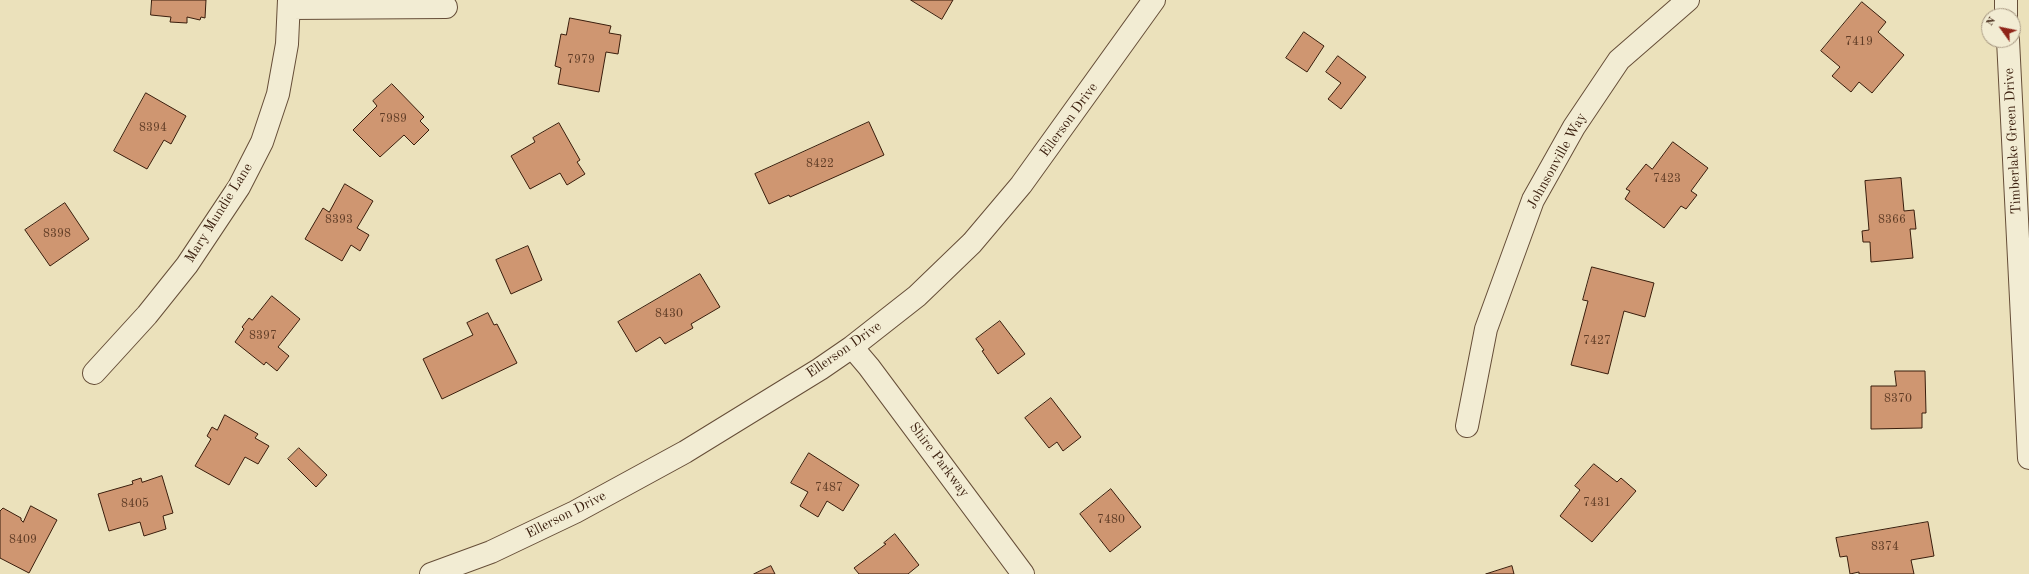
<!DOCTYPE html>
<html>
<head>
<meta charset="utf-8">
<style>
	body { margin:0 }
	#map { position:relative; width:2029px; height:574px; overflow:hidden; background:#ebe1bb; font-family:"Old Standard TT",serif }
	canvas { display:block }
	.north { position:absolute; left:1981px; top:8px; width:40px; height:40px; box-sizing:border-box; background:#f2ecd3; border:1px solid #a89983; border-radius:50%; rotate:303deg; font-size:11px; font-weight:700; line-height:16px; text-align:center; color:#391d0c }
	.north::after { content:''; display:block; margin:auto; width:14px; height:18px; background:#8f2418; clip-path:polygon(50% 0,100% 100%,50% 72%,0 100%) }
</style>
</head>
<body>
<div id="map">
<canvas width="2029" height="574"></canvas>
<div class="north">N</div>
</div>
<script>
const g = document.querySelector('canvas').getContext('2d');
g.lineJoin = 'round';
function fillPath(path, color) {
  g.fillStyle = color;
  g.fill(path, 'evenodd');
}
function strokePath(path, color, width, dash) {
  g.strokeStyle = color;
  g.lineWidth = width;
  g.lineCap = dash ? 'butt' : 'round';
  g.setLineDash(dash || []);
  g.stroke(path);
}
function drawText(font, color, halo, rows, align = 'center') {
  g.font = font + ' "Old Standard TT",serif';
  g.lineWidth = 3.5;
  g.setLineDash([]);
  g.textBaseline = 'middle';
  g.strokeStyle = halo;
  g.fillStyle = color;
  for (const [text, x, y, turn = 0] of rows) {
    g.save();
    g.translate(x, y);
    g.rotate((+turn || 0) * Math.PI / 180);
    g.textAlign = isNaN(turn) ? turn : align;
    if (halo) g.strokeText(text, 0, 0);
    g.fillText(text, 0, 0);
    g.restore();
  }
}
const building = new Path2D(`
	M 152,0 L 206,0 L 205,18 L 201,17 L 200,20 L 187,17 L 187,23 L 170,22 L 171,17 L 151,15 Z
	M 911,0 L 953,0 L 942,19 Z
	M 1862,2 L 1886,22 L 1878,32 L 1904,55 L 1872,93 L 1859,82 L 1851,92 L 1832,76 L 1840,67 L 1821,51 Z
	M 570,18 L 611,26 L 609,33 L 621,35 L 618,54 L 606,52 L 599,92 L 558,84 L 561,68 L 555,66 L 561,34 L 566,35 Z
	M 1304,32 L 1324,46 L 1307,72 L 1286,58 Z
	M 1338,56 L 1366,77 L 1341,109 L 1328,99 L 1341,83 L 1326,72 Z
	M 392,84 L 424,117 L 420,121 L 429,130 L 414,145 L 404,135 L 380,157 L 353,130 L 377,106 L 373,101 Z
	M 146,93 L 186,116 L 171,144 L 164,140 L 147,169 L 114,151 Z
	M 869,122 L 884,155 L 790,197 L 789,195 L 769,204 L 755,174 Z
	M 559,123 L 580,160 L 577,162 L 585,174 L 567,185 L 560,173 L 530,189 L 511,156 L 535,142 L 533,138 Z
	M 1673,142 L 1708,168 L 1691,191 L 1697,195 L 1686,209 L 1681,206 L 1664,228 L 1625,199 L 1630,191 L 1626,189 L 1646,164 L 1652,169 Z
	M 1901,178 L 1904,211 L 1914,210 L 1916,229 L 1910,229 L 1913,258 L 1871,262 L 1870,242 L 1863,242 L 1862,231 L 1869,230 L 1865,181 Z
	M 345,184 L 373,201 L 357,228 L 369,235 L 360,251 L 351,245 L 342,261 L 305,239 L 323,208 L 329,212 Z
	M 65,203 L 89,239 L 50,266 L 25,230 Z
	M 528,246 L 542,280 L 511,294 L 496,260 Z
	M 1592,267 L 1654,283 L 1645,317 L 1624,311 L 1608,374 L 1571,365 L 1588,301 L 1583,300 Z
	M 700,274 L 720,307 L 691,324 L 693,328 L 665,344 L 660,337 L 636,352 L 618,322 Z
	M 272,296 L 300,319 L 278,347 L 289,356 L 277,371 L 266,362 L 264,365 L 235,342 L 244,329 L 242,327 L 249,318 L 252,320 Z
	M 488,313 L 494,325 L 497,324 L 517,363 L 442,399 L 423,359 L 473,335 L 467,323 Z
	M 1000,321 L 1025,354 L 998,374 L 982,351 L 984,350 L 976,339 Z
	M 1895,371 L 1925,371 L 1926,413 L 1922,413 L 1922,428 L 1871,429 L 1871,386 L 1896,386 Z
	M 1051,398 L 1081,437 L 1063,451 L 1057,442 L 1049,448 L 1025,418 Z
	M 225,415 L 258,434 L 255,438 L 269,446 L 258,464 L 245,457 L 229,485 L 195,466 L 211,439 L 207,436 L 212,427 L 217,430 Z
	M 299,448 L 327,475 L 316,487 L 288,459 Z
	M 809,453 L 859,485 L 843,511 L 827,501 L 818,517 L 800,506 L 808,492 L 791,483 Z
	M 1594,464 L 1617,482 L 1621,478 L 1636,491 L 1592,542 L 1560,516 L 1580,490 L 1575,486 Z
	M 162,476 L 173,513 L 163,516 L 166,529 L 144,536 L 140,522 L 109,531 L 98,494 L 133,484 L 132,481 L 141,478 L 142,482 Z
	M 1111,489 L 1141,527 L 1110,552 L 1080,514 Z
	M 31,506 L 57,520 L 29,573 L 0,558 L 0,511 L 3,508 L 21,518 L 21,520 L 23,522 Z
	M 1928,522 L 1934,556 L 1911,560 L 1914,574 L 1859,574 L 1859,572 L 1850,574 L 1847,556 L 1840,557 L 1836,538 Z
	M 895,534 L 919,565 L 908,574 L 859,574 L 854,568 L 886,544 L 884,543 Z
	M 771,566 L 775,574 L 754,574 Z
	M 1512,566 L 1514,574 L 1486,574 Z`);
fillPath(building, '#cf9671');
strokePath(building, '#391d0c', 1);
const minor = new Path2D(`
	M 2006,0 L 2006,16
	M 290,8 L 446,7
	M 2008,40 L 2029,458
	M 852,347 L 869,367 L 1023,574
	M 94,373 L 147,315 L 187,265 L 239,187 L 262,142 L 278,94 L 287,44 L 289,0
	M 1467,426 L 1486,329 L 1533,200 L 1574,127 L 1619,60 L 1688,0
	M 431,574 L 491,552 L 575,512 L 685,452 L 820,369 L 852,347 L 917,296 L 972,243 L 1021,185 L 1154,0`);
strokePath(minor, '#664e38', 24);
strokePath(minor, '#f2ecd3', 22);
drawText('12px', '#5e3b25', null, [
	["7419",1859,42],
	["7979",581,60],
	["7989",393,119],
	["8394",153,128],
	["8422",820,164],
	["7423",1667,179],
	["8393",339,220],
	["8366",1892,220],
	["8398",57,234],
	["8430",669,314],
	["8397",263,336],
	["7427",1597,341],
	["8370",1898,399],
	["7487",829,488],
	["7431",1597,503],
	["8405",135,504],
	["7480",1111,520],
	["8409",23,540],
	["8374",1885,547]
]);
drawText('14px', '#391d0c', '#f2ecd3', [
	["Ellerson Drive",1069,120,-54],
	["Timberlake Green Drive",2013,141,-93],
	["Johnsonville Way",1557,161,-61],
	["Mary Mundie Lane",219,213,-58],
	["Ellerson Drive",844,350,-35],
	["Shire Parkway",939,460,53],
	["Ellerson Drive",566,515,-27]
]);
</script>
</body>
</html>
